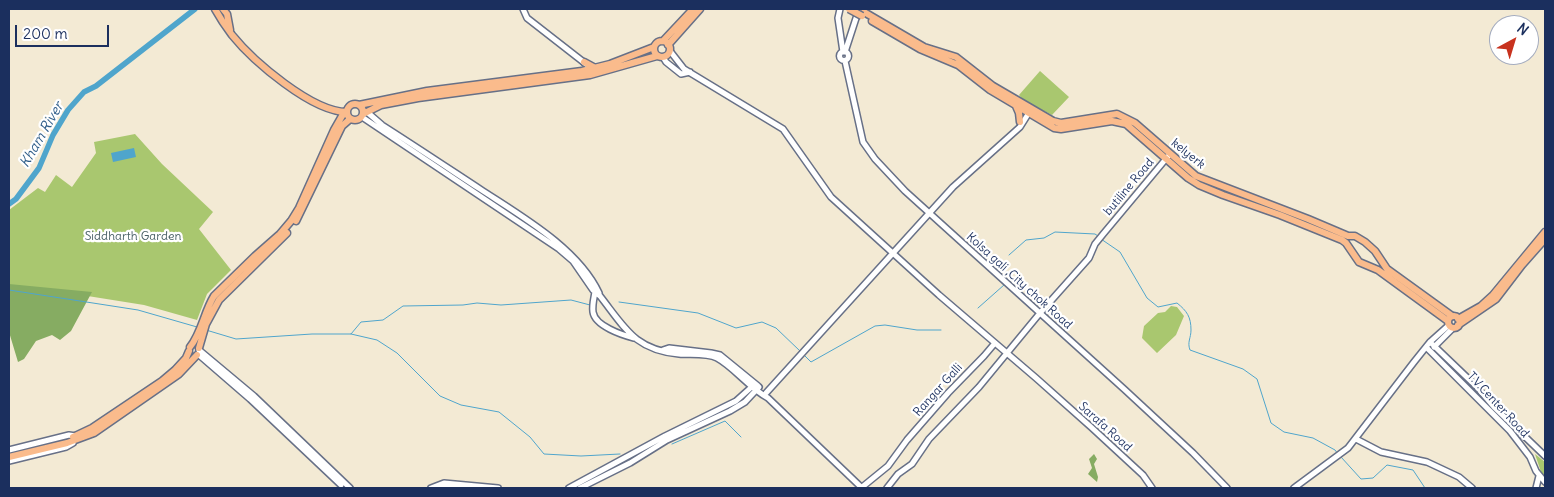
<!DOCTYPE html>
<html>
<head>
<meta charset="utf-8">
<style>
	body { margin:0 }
	#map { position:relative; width:1554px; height:497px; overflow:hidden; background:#f3ead4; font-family:Delius,sans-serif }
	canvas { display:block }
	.frame { position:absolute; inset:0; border:10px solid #1b2f5e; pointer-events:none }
	.north { position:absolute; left:1489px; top:15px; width:50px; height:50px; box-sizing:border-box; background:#fff; border:1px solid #a4acbf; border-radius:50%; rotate:39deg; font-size:14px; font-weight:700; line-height:20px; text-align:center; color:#1b2f5e }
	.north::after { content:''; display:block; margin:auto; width:18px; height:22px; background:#c8321e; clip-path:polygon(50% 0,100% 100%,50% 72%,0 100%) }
	.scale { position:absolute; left:15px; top:25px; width:94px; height:22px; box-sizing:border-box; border:2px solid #1b2f5e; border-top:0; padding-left:6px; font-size:15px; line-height:18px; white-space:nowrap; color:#1b2f5e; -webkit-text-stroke:4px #fff; paint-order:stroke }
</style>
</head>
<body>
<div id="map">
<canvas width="1554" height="497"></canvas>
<div class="frame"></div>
<div class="north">N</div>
<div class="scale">200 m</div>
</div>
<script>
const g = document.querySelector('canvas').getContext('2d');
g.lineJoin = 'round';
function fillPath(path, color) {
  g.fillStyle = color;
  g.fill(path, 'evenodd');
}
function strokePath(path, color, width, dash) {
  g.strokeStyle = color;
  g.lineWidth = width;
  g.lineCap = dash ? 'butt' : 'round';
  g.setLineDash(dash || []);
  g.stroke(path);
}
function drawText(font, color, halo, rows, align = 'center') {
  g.font = font + ' Delius,sans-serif';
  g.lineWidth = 4.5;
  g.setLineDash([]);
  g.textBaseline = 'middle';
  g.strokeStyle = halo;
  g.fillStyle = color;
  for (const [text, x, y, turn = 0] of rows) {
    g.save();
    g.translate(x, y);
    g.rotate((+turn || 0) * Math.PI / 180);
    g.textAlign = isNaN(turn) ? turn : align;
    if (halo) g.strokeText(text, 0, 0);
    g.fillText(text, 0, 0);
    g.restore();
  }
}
fillPath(new Path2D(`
	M 1040,71 L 1069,97 L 1052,115 L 1023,100 L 1019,95 Z
	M 135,134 L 162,164 L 213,212 L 199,229 L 231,270 L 207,294 L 197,320 L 144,305 L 50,290 L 9,288 L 9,210 L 38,188 L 45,192 L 56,175 L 72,187 L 96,153 L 94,142 Z
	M 1171,306 L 1177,307 L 1184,316 L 1176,335 L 1157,353 L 1142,338 L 1144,326 L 1158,313 L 1165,312 Z
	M 1535,454 L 1545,462 L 1545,479 L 1542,475 Z`), '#a9c76f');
fillPath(new Path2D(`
	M 9,284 L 92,292 L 71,331 L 60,340 L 52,335 L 36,341 L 24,359 L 18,362 L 9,332 Z
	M 1094,454 L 1097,459 L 1094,464 L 1098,477 L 1097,482 L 1088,474 L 1092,468 L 1089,459 Z`), '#86ac62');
fillPath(new Path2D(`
	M 134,148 L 136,157 L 113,162 L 111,153 Z`), '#4fa5cc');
strokePath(new Path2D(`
	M 1101,239 L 1120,252 L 1147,298 L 1158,307 L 1177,303 C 1187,311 1191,317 1191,330 C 1191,338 1187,342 1190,350 L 1243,369 L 1257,379 L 1271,423 L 1284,432 L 1313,438 L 1335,450 L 1338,454
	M 1009,255 L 1026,240 L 1044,238 L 1055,232 L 1095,234 L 1098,236
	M 9,290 L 138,310 L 197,327
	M 619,302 L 698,313 L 736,328 L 762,322 L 776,328 L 800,351
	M 978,308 L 1004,285
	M 206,330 L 236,339 L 312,334 L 351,334 L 361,322 L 383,320 L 403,306 L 463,305 L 477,303 L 501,305 L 571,300 L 590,305
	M 351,334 L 377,340 L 397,353 L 440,396 L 461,405 L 499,412 L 530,437 L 544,454 L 581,456 L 620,454
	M 803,354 L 811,362 L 875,326 L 885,325 L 917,330 L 941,330
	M 672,444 L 725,421 L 741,437
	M 1341,457 L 1361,479 L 1373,478 L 1387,465 L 1413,470 L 1425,488`), '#4fa5cc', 1);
strokePath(new Path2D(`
	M 9,204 L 16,199 L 39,168 L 53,135 L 68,110 L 84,92 L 96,86 L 195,9`), '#4fa5cc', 5.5);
const tertiary = new Path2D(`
	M 523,9 L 527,18 L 586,64
	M 840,9 L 838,18 L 843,52
	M 670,51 L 684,69 L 783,129 L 831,197 L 939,295 L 1036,378 L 1091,427 L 1143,475 L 1152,488
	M839.5 56a4.5 4.5 0 1 1 9 0a4.5 4.5 0 1 1-9 0Z
	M 845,52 L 859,9
	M 663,57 L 666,62 L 681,74 L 690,72
	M 845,61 L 863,142 L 875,159 L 905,191 L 1124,389 L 1193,453 L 1227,488
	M 367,112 L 382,125 C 415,146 448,168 480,189 C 521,216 578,248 599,293
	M 362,117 L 559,249 L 573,261 L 593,290 L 600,296 C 625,328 635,350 679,354 C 690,355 707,353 717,358 C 734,367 749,388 768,398 L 862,488
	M 595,292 C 594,298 592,305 593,312 C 595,326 622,335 634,338
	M 1430,342 L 1477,387 L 1494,407 L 1545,456
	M 1434,347 L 1453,328
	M 1427,348 L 1510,431 L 1530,457 L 1536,471 L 1545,482
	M 199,350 L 254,396 L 350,488
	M 663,350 L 669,348 L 711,353 L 720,355 L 758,386
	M 198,354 L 250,399 L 341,485
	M 766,393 L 953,187 L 1020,127 L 1030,111
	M 1356,439 L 1381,452 L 1427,462 L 1459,477 L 1472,488
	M 9,450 L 69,435 L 76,436
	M 9,461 L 66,447 L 73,443
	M 431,488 L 444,483 L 498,488
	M 442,488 L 462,488
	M 569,488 L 665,436 L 736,401 L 755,384
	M 580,488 L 630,463 L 667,440 L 730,411 L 745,402 L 759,387
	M 861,488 L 888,466 L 907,440 L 948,393 L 984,356 L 995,343
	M 887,488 L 898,474 L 912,464 L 929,439 L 979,387 L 1040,313 L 1089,258 L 1095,244 L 1104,233 L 1170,154
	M 1294,488 L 1348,448 L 1414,362 L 1430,342 L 1449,325
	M 1536,488 L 1539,476`);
const primary = new Path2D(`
	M 215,9 C 220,18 226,27 232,35 C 253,61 312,112 347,112
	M 223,9 L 227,14 L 230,30
	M 864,12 L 924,47 L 956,57 L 993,86 L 1053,121 L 1061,123 L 1117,114 L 1135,123 L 1196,176 L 1308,219 L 1348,236 L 1355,236 L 1365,242 L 1375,251 L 1387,269 L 1452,316
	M 872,21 L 920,49 L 958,65 L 990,90 L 1054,128 L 1061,129 L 1112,121 L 1126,124 L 1188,178 L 1199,185 L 1223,195 L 1280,215 L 1342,240 L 1346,243 L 1359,262 L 1378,270 L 1448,321
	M654 49a8 8 0 1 1 16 0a8 8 0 1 1-16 0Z
	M 663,41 L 693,9
	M 668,45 L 700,9
	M 584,62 L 595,68
	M347 112a8 8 0 1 1 16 0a8 8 0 1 1-16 0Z
	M 359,105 L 427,91 L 582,71 L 610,64 L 654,47
	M 1016,106 L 1019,113 L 1020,122
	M 363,114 L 381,105 L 418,98 L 590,75 L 657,56
	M 296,221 L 342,126 L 350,119
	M1448 322a6 6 0 1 1 12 0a6 6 0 1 1-12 0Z
	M 1458,319 L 1481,306 L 1493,295 L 1545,232
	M 1458,325 L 1496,299 L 1522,265 L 1545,239
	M 190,347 C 202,332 204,312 214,296 L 255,256 L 280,234 L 291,221 L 299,208 L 334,130 L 342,116 L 347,112
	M 199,348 L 206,324 L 219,300 L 287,233
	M 73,437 L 92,428 L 162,381 L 175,370 L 186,358 L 189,351
	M 9,457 L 67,443 L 94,433 L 179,374 L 197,355`);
strokePath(tertiary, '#677087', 8);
strokePath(primary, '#677087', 9);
strokePath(tertiary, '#fff', 5);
strokePath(primary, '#fabb8c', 6);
const primaryBridge = new Path2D(`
	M 849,9 L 862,16`);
strokePath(primaryBridge, '#677087', 9, []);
strokePath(primaryBridge, '#fabb8c', 6);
drawText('12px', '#1b2f5e', '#fff', [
	["kelyerk",1188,154,39],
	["butiline Road",1129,187,-50],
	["Kolsa gali ,City chok Road",1019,281,42],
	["Rangar Galli",938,390,-48],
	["T.V.Center Road",1498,405,47],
	["Sarafa Road",1105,427,42]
]);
drawText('12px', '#465d63', '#fff', [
	["Siddharth Garden",133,237]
]);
drawText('italic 14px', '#305e8a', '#fff', [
	["Kham River",42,135,-60]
]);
</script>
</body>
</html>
